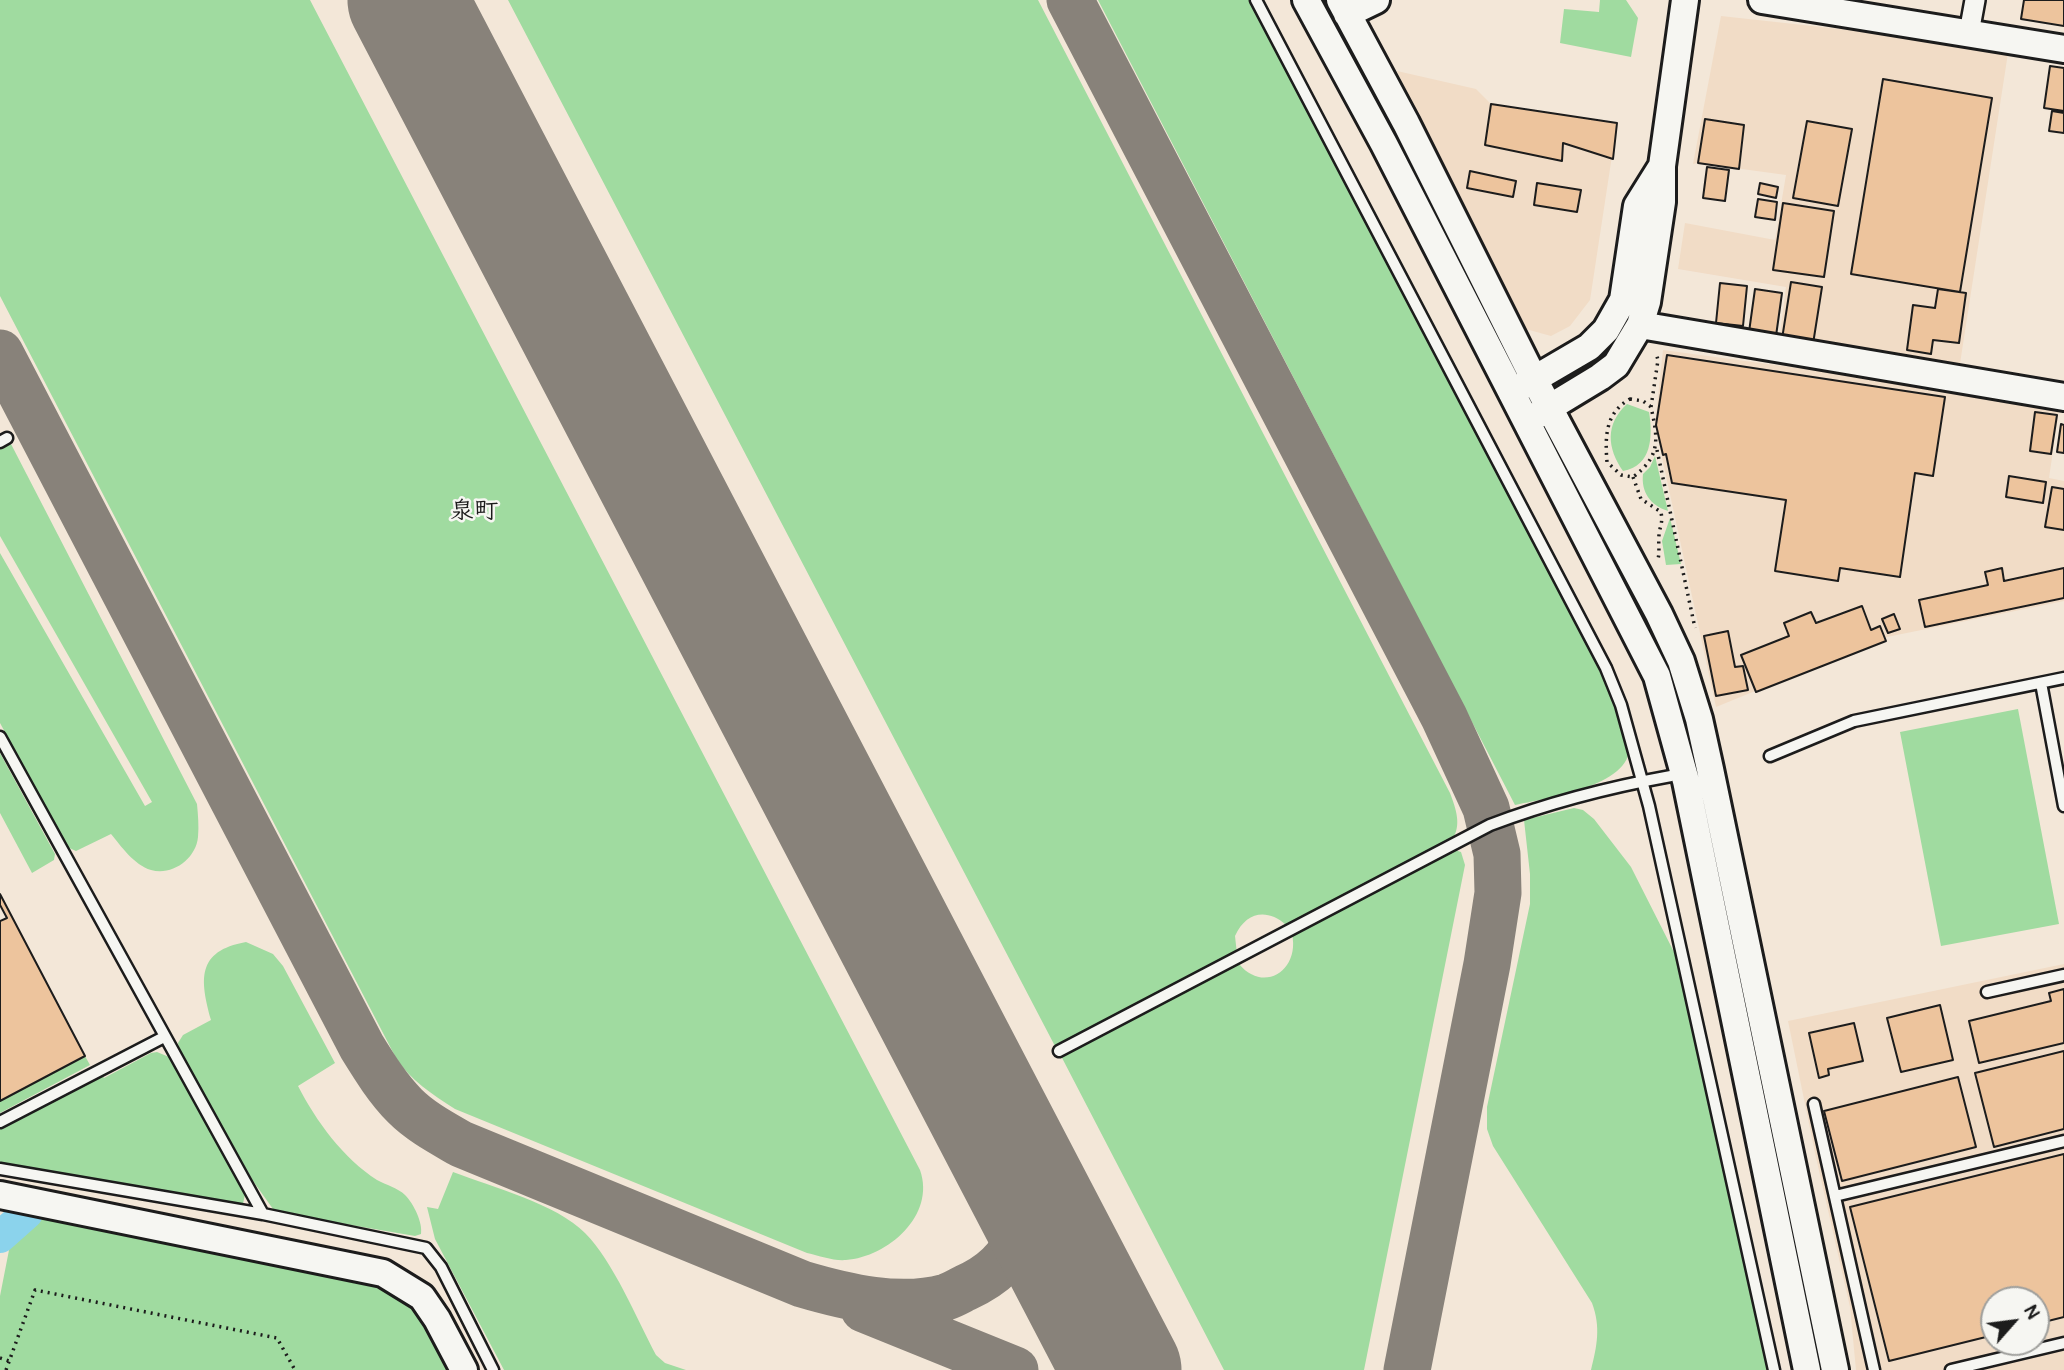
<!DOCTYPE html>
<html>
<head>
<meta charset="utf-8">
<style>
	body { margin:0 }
	#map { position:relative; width:2064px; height:1370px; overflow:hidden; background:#f3e7d8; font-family:Pangolin,sans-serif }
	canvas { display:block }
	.north { position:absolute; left:1980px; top:1286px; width:70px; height:70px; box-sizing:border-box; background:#f6f6f2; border:2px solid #9f9f9c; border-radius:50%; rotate:62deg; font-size:19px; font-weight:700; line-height:28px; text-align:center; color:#1c1c1c }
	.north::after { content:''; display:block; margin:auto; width:24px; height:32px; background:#1c1c1c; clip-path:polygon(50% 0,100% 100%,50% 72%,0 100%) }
</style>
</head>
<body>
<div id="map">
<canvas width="2064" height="1370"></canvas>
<div class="north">N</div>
</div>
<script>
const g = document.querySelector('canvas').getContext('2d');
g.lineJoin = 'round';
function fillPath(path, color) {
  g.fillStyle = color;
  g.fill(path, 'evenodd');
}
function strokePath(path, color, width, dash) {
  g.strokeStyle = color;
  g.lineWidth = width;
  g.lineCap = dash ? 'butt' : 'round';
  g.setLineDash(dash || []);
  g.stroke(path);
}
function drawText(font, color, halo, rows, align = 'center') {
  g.font = font + ' Pangolin,"Klee One",sans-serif';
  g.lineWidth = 5;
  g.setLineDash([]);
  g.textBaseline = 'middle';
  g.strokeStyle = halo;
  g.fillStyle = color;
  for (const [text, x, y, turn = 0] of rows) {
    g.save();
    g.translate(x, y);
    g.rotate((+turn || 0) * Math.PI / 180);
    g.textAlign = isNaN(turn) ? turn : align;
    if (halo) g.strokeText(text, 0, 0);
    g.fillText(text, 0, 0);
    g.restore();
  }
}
fillPath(new Path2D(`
	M 1721,16 L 1849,30 L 2008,53 L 1959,370 L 1779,342 L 1786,287 L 1678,269 L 1685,223 L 1775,240 L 1786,175 L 1698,163 L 1693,164 Z
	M 1397,71 L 1476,89 L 1491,104 L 1617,123 L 1590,300 L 1570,326 L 1551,336 L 1515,326 Z
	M 1663,350 L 2060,403 L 2049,478 L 2064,481 L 2064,601 L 1887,637 L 1716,707 L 1655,425 Z
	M 2064,964 L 2064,1370 L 1856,1370 L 1850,1307 L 1815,1153 L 1788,1021 ZM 1994,1300 L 2036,1300 L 2036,1342 L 1994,1342 Z`), '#f1dcc6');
fillPath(new Path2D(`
	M 0,0 L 310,0 L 920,1170 C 936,1215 888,1257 846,1260 C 833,1261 820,1256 807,1253 L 455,1109 C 432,1094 411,1081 396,1058 L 0,296 Z
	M 508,0 L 1038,0 L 1450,793 C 1456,809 1462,825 1452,840 L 1286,925 C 1267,908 1246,912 1235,936 L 1237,954 L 1056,1048 Z
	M 1098,0 L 1252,0 L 1615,698 C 1619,713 1628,730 1629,746 C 1633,786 1543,799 1515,805 Z
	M 1600,0 L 1626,0 L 1638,18 L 1631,57 L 1560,43 L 1564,9 L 1599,12 Z
	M 1627,404 L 1649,412 C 1653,436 1652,466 1623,471 C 1607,448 1605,424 1627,404 Z
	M 11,444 L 197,804 C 198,815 199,826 198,837 C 196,859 172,876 151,870 C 134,865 121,846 111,834 L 76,851 L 67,847 L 0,723 L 0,553 L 145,806 L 152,802 L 0,536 L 0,449 Z
	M 1655,456 L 1668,511 C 1650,505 1641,492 1643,474 L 1650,467 Z
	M 1670,518 L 1681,564 L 1666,565 L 1662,541 Z
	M 2018,709 L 2059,924 L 1941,946 L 1900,732 Z
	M 0,753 L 55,854 L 54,860 L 32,873 L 0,813 Z
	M 1574,808 L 1583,810 L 1594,819 L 1631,867 L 1676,956 L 1700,1066 L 1706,1075 L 1771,1370 L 1591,1370 C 1597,1346 1601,1327 1592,1303 L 1493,1146 L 1487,1129 L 1487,1107 L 1530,904 L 1530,874 L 1524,820 Z
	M 1455,850 L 1461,852 L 1465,865 L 1364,1370 L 1224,1370 L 1060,1054 L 1239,964 C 1264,994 1300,970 1292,934 Z
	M 246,942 L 273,954 L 283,966 L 335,1063 L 298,1086 C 316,1121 343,1158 377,1180 C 386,1185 398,1188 405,1195 C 414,1204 423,1223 421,1234 L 415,1236 L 281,1213 L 273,1209 L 253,1181 L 179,1049 L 178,1043 L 183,1035 L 211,1020 C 200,980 196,951 246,942 Z
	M 157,1052 L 169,1057 L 245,1194 L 243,1204 L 238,1205 L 0,1163 L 0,1124 L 101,1072 L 104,1078 L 151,1053 Z
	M 85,1056 L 90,1065 L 0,1113 L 0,1101 Z
	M 453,1172 C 492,1187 557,1204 585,1233 C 613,1261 637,1319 656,1355 L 665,1363 L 686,1370 L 504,1370 L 435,1239 L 427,1207 L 438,1209 Z
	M 39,1213 L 366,1276 L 401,1293 L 423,1318 L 450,1370 L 0,1370 L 0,1296 L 10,1245 Z`), '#a0dba0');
strokePath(new Path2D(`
	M 0,1237 L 27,1213`), '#8bd3ec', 32);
strokePath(new Path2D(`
	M 1070,0 L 1444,717 L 1486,808 L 1497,854 L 1498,893 L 1487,964 L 1407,1370
	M 0,353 L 362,1047 C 375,1068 388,1089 405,1106 C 421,1122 442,1133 461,1144 L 802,1284 C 846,1297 900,1310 946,1297 C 952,1295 959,1291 965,1288 C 1025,1261 1032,1217 1013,1159
	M 864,1309 L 1015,1370`), '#88827a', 47);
strokePath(new Path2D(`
	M 407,0 L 1122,1370`), '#88827a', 119);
const building = new Path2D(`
	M 2024,0 L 2064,0 L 2064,26 L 2021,19 Z
	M 2050,66 L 2064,68 L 2064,111 L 2044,108 Z
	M 1883,79 L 1992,98 L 1960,292 L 1851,274 Z
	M 1491,104 L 1617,123 L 1613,159 L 1563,143 L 1562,161 L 1485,145 Z
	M 2052,111 L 2064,113 L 2064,133 L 2049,131 Z
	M 1705,119 L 1744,125 L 1739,169 L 1698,163 Z
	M 1807,121 L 1852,129 L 1838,206 L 1793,198 Z
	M 1707,167 L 1729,170 L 1725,201 L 1703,198 Z
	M 1470,171 L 1516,181 L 1513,197 L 1467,188 Z
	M 1537,183 L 1581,190 L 1577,212 L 1534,205 Z
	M 1760,183 L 1778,187 L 1776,198 L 1758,194 Z
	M 1758,199 L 1777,202 L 1775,220 L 1755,217 Z
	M 1783,203 L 1834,211 L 1824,277 L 1773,270 Z
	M 1791,282 L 1822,287 L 1813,344 L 1782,339 Z
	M 1720,283 L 1747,286 L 1743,326 L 1716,323 Z
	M 1755,289 L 1782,293 L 1776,336 L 1749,332 Z
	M 1938,289 L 1966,293 L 1959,343 L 1933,340 L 1931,354 L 1907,350 L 1913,305 L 1935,308 Z
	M 1667,355 L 1945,397 L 1933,476 L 1915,473 L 1900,577 L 1840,568 L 1838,581 L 1775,571 L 1786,500 L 1672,483 L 1666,454 L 1663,455 L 1656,425 Z
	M 2035,412 L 2057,415 L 2051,454 L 2030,451 Z
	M 2061,424 L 2064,425 L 2064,453 L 2057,452 Z
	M 2009,476 L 2046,482 L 2043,503 L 2006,497 Z
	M 2052,487 L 2064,489 L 2064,530 L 2045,527 Z
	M 2002,568 L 2004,581 L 2064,568 L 2064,598 L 1925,627 L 1919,600 L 1988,585 L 1985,572 Z
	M 1862,606 L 1871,630 L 1880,626 L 1886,641 L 1756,692 L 1741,655 L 1789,636 L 1784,623 L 1811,612 L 1816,623 Z
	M 1894,614 L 1900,629 L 1888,633 L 1882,619 Z
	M 1728,631 L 1735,667 L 1743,666 L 1748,690 L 1716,696 L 1704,636 Z
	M 0,894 L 85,1056 L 0,1101 L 0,921 L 7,918 L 0,905 Z
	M 2064,989 L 2064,1043 L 1979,1063 L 1969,1021 L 2051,1001 L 2049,993 Z
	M 1940,1005 L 1953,1060 L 1901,1072 L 1887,1018 Z
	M 1854,1023 L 1863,1061 L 1828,1069 L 1829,1075 L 1819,1078 L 1809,1033 Z
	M 2064,1051 L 2064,1129 L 1994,1147 L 1975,1073 Z
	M 1958,1077 L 1976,1147 L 1842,1181 L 1824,1111 Z
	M 2064,1154 L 2064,1317 L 2036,1324 L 2036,1300 L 1994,1300 L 1994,1335 L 1889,1361 L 1850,1207 Z`);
fillPath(building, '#edc49d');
strokePath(building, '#1c1c1c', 2);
const lane = new Path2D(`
	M 1256,0 L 1606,668 L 1621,705 L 1649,806 L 1774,1370
	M 0,442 L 7,438
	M 2041,683 L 2064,806
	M 0,737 L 263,1214
	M 1770,756 L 1854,721 L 2064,678
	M 1987,992 L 2064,975
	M 1059,1051 L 1490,825 C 1548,803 1610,787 1671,776
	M 1814,1104 L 1874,1370
	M 0,1122 L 164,1037
	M 0,1169 L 263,1214 L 426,1248 L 441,1267 L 493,1370
	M 1835,1196 L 2064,1141
	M 1951,1370 L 2064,1343`);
const street = new Path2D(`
	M 1969,33 L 1975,0`);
const secondary = new Path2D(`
	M 1306,0 L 1384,144 L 1657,676 L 1686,781 L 1807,1370
	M 1340,0 L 1406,123 L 1534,379 L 1659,614 L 1681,661 L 1699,719 L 1710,769 L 1835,1370
	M 1762,0 L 2064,49
	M 1347,14 L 1376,0
	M 1640,325 L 2064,397
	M 1519,388 L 1589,347 L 1606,330 L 1623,300 L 1637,206 L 1662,166
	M 1534,417 L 1600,377 L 1616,365 L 1640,325 L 1647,302 L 1662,202 L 1662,166 L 1685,0
	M 0,1195 L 383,1273 L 422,1297 L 437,1319 L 464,1370`);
strokePath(lane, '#1c1c1c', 15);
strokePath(street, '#1c1c1c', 24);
strokePath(secondary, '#1c1c1c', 32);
strokePath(new Path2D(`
	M 1630,399 L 1643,401 L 1651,407 C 1658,439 1661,456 1633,477 L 1621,475 L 1607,462 C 1605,437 1605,413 1630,399 Z
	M 1651,407 L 1658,360 L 1656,353
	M 1657,450 L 1695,628
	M 1633,477 L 1641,499 L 1661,512 C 1663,524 1660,525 1659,535 C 1658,543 1660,551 1658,559
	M 0,1358 L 9,1361
	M 6,1370 L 35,1290 L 277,1338 L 295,1370`), '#1c1c1c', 3.5, [2, 5]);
strokePath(lane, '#f6f6f2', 10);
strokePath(street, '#f6f6f2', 19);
strokePath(secondary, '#f6f6f2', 26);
drawText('bold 24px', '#1c1c1c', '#f6f6f2', [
	["泉町",474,512]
]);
</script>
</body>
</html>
